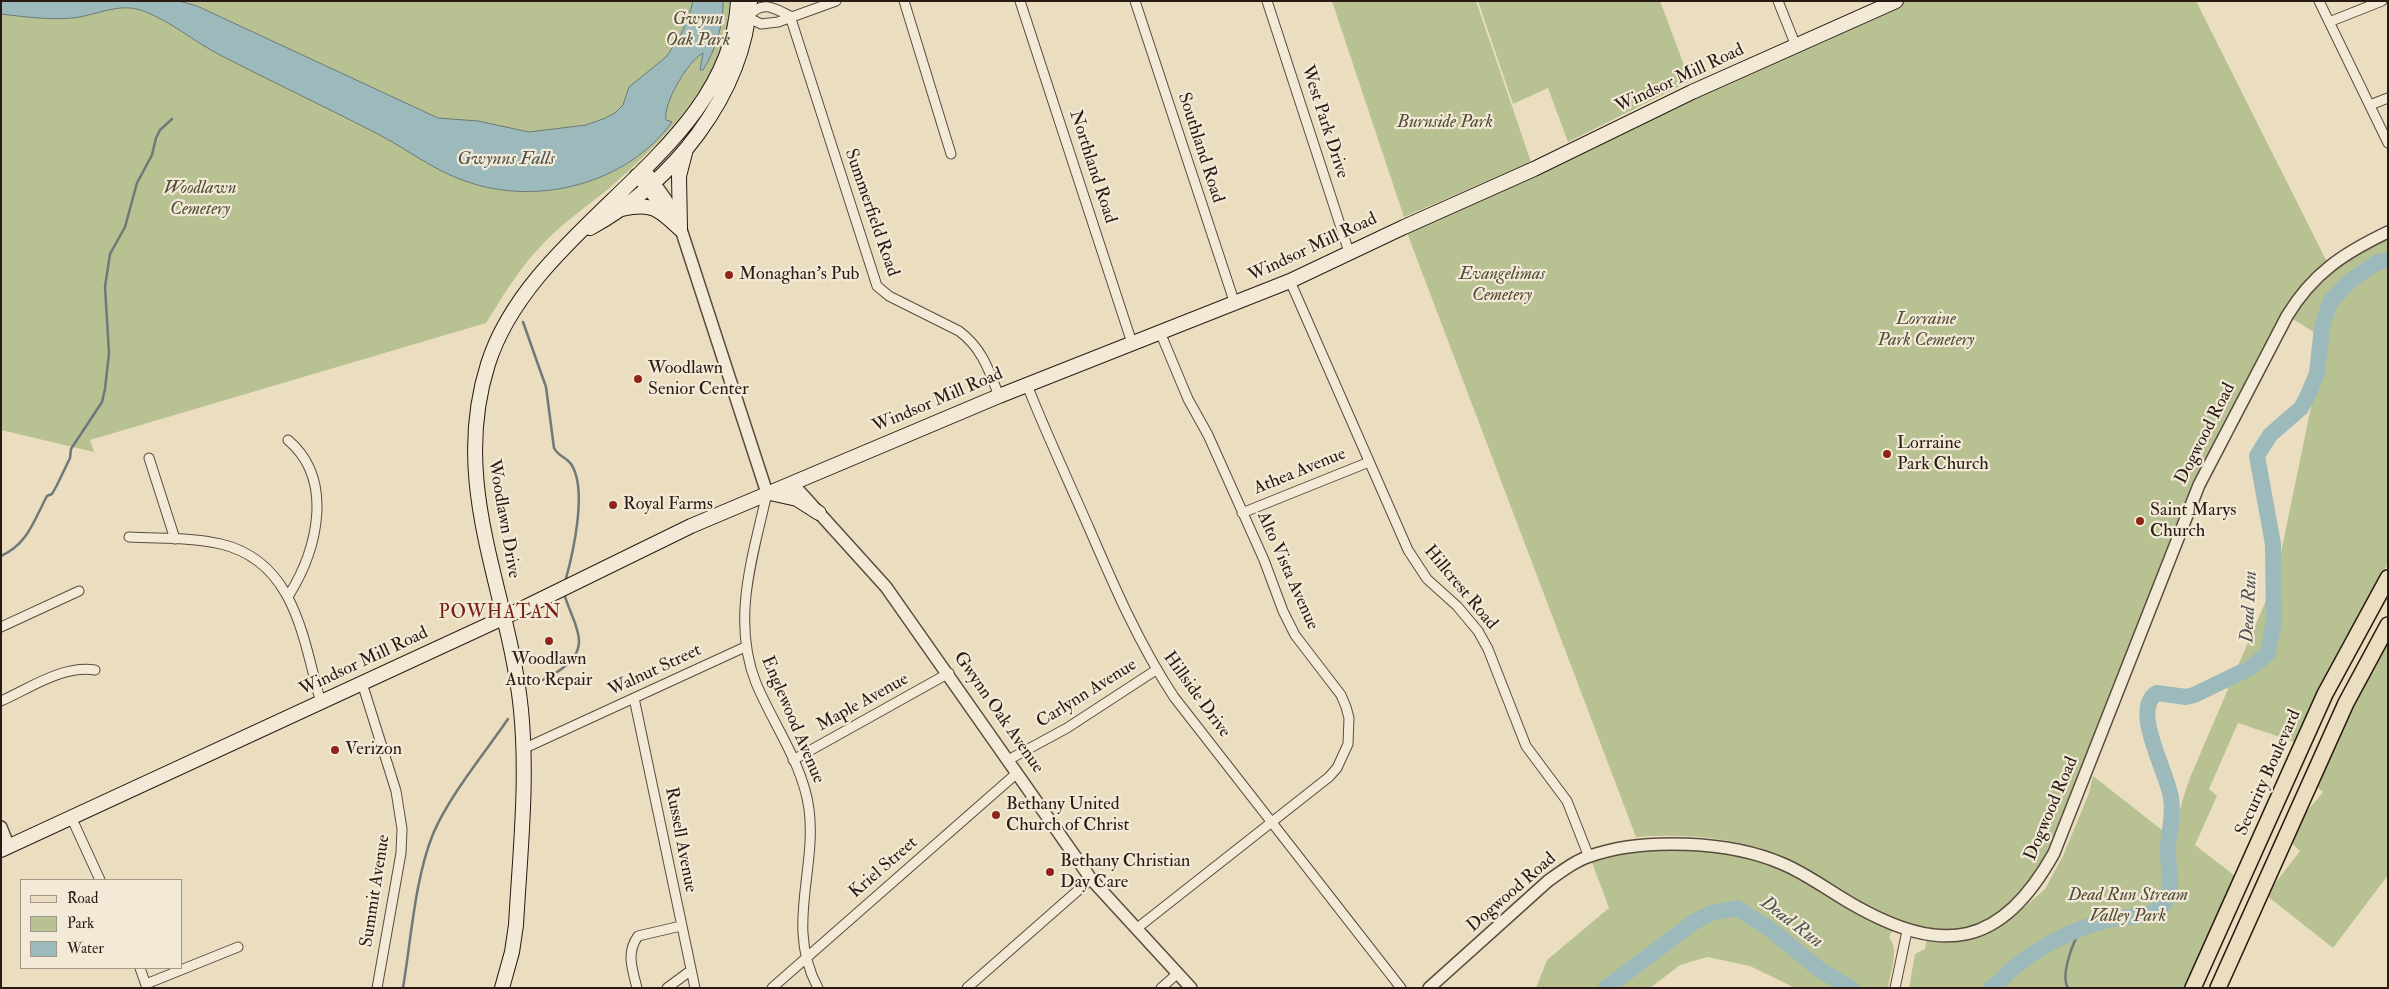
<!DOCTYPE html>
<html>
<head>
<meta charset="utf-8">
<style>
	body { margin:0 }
	#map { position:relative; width:2389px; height:989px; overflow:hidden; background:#ebdec0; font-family:"IM FELL Double Pica",serif }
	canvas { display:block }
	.frame { position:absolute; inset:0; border:2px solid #291a14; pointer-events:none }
	.legend { position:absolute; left:20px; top:879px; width:162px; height:90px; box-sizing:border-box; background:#f2ead6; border:1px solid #a29788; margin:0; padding:6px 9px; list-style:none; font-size:15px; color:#291a14 }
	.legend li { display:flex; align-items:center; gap:10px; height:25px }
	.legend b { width:25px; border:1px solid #a29788 }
</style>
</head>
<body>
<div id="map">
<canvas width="2389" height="989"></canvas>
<div class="frame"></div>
<ul class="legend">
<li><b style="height:6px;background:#ebdec0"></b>Road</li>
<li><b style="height:14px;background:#b8c192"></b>Park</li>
<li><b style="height:14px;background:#9cb9bc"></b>Water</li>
</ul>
</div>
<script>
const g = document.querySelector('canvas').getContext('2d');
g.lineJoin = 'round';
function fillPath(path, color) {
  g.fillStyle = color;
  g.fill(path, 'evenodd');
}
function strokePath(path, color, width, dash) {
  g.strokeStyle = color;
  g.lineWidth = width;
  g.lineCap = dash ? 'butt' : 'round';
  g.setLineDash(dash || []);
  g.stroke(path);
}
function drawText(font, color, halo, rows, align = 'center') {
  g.font = font + ' "IM FELL Double Pica",serif';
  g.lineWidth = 4.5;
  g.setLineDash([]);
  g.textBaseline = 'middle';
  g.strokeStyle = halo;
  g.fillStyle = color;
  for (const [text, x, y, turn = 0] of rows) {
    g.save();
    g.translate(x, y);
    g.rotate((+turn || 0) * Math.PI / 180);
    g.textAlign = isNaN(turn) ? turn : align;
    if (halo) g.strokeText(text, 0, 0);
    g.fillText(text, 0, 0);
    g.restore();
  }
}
fillPath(new Path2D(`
	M 1,1 L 730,1 C 727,77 666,138 613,185 C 589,205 562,223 541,246 C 518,270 503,296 486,323 L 90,440 L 94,452 L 1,430 Z
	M 1332,1 L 1476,1 L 1531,162 L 1404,217 Z
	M 1478,1 L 1660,1 L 1690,81 L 1568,142 L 1548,88 L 1513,104 Z
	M 1907,1 L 2196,1 L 2327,262 L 2302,286 L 2283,314 L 2195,483 L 2050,851 C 2041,865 2033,883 2021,895 C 1933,986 1852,881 1767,851 C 1725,836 1679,834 1636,837 L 1406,230 L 1694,96 Z
	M 2388,237 L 2388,564 L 2342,644 L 2295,742 L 2238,723 L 2209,789 L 2217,796 L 2195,845 L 2235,876 L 2185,988 L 1909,988 L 1915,954 L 1925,949 L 1927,937 L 1984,931 L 2019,912 L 2045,889 L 2063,856 L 2089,793 L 2093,776 L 2171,837 L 2189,780 L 2276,577 L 2325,339 L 2291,318 L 2314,284 L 2352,256 Z
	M 2388,640 L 2388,875 L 2333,948 L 2266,895 L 2300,851 L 2290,842 L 2299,821 L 2323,792 L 2315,785 L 2346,716 Z
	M 1636,846 L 1753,853 L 1894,927 L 1889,938 C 1900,948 1890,974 1888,988 L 1795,988 L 1750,966 L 1707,957 L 1680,965 L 1650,988 L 1536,988 L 1547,960 L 1609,908 L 1590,857 Z`), '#b8c192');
const water = new Path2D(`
	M 1,1 L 179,1 L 197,6 L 438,118 L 478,121 L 529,132 L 586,125 L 603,119 L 615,113 L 623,105 L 629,87 L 666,57 L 679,38 L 688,19 L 693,1 L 723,1 C 724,24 715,51 703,70 L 700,70 L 703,53 C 688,61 663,103 666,120 L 672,122 C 627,184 537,207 465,181 C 433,170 407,149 376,133 C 324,106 270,81 218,54 C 194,41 171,22 146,12 C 121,1 98,15 73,18 C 49,20 25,17 1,14 Z`);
fillPath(water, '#9cb9bc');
strokePath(water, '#6e7979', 1);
strokePath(new Path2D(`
	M 523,322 L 546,387 L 554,448 C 558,456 566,457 571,464 C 588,489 573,554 565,582
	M 1,556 C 28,544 34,520 47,496 L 52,494 L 57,485 L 70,458 L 71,449 L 102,402 L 105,389 L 109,353 L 105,287 L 110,254 L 125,227 L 137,183 L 152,155 L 156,138 L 160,130 L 172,119
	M 534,686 C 543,678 555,675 564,667 C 594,644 571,621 564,593
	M 403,988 C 411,940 415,878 433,834 C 449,796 484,754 508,719
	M 2068,988 C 2060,975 2073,942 2081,929`), '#6e7979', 2.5);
strokePath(new Path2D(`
	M 1606,988 L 1694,922 L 1711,913 L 1737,908 L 1771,930 L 1820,970 L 1851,988
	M 1991,988 C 2001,981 2008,972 2017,965 C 2043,945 2076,928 2108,920 C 2127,915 2160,920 2168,896 C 2173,882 2167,863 2168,847 C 2169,831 2174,815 2171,798 C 2168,773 2130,709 2157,693 L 2186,697 L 2194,695 L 2252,667 L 2268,653 L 2274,620 L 2273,544 L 2257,456 L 2270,435 L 2301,408 L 2308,395 L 2317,373 L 2322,327 L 2330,302 L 2351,280 L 2376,263 L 2388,260`), '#9cb9bc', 16);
const minor = new Path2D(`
	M 904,1 L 951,154
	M 1020,1 L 1132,343
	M 1135,1 L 1235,304
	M 1267,1 L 1349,252
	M 1778,1 L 1796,46
	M 2319,1 L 2388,143
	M 745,16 L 761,24 L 778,22 L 836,1
	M 749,16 C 762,0 774,8 790,16
	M 790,16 L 877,286 L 889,296 L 959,331 C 982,348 989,370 999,396
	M 2329,22 L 2382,1
	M 2370,105 L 2388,98
	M 1290,281 L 1408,550 L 1427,579 L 1457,606 L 1478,631 L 1488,649 L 1526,746 L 1567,801 L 1589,857
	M 1027,385 C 1046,433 1068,480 1089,528 C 1114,586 1139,644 1174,697 L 1401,988
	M 288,440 C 335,480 317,550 289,595
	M 149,458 L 175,539
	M 767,493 C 753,556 731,620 756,683 C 773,724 803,764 809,809 C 817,871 785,927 818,988
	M 1242,513 L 1369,462
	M 129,537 C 159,539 191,537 221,544 C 296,562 303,640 321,703
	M 1,627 L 79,591
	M 362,683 L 396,791 L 402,829 L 401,853 L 377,988
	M 634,698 L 695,988
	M 1,701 C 30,688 63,665 95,670
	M 523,749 L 745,647
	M 793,760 L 949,673
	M 1008,760 L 1067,728 L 1156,670
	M 72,819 L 100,880
	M 1136,929 L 1329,777 L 1337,768 L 1348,744 L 1349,718 L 1346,707 L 1341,695 L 1295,635 L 1283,611 L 1264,560 L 1208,435 L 1188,399 L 1160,332
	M 140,968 L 147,988
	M 146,984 L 238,947
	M 637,988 C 632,968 626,953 638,936 L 681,926
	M 667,988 L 690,971
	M 772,988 L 1017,773
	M 967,988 L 1091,879
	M 1161,988 L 1178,973
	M 1895,988 L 1907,931`);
const tertiary = new Path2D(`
	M 644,168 L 676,214 L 767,493
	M 636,175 L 668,214
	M 792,483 L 886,587 L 1091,879 L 1191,988
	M 1,827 L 9,847
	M 1429,988 L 1548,881 C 1562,871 1575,861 1590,856 C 1644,837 1731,841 1783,864 C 1807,874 1829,891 1852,904 C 1943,956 2001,948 2054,853 L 2199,485 L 2287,316 C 2313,273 2344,253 2388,232`);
const secondary = new Path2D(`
	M 622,209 C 652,202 659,209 680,229
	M 590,228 C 672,183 743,97 750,1
	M 680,229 L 679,176 L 685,153
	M 770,493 L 797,499 L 819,513
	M 1,850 L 503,618 L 691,526 L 999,396 L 1290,281 L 1404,227 L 1534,169 L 1692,92 L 1896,1
	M 502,988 L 512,952 L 516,925 C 520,853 528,781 521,710 C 509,590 449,487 488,364 C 533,222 730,153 738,1`);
const primary = new Path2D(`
	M 2193,988 L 2325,694 L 2388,578
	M 2218,988 L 2346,703 L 2388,625`);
strokePath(minor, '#5a4b3f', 11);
strokePath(tertiary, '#5a4b3f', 14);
strokePath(secondary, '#291a14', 16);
strokePath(primary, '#291a14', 18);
strokePath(minor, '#f2ead6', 9);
strokePath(tertiary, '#f2ead6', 11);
strokePath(secondary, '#f2ead6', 14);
strokePath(primary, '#ebdec0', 15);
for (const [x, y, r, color] of [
	[729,275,5,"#8f2418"],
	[638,379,5,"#8f2418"],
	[1887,454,5,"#8f2418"],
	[613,505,5,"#8f2418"],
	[2140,521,5,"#8f2418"],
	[549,641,5,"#8f2418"],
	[335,750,5,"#8f2418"],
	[996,815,5,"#8f2418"],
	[1050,872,5,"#8f2418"]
]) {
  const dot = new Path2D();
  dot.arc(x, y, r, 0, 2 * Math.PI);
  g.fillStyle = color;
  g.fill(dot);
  strokePath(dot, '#f2ead6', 2);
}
drawText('italic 18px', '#544c3a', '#f2ead6', [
	["Gwynn",698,20],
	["Oak Park",698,41],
	["Burnside Park",1445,123],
	["Woodlawn",200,189],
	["Cemetery",200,210],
	["Evangelimas",1502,275],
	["Cemetery",1502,296],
	["Lorraine",1926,320],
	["Park Cemetery",1926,341],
	["Dead Run Stream",2128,896],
	["Valley Park",2128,917]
]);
drawText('18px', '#291a14', '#f2ead6', [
	["Windsor Mill Road",1680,79,-25],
	["West Park Drive",1324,122,72],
	["Southland Road",1200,148,72],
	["Northland Road",1092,167,72],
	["Summerfield Road",871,213,71],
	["Windsor Mill Road",1313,248,-25],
	["Windsor Mill Road",938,401,-23],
	["Dogwood Road",2206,434,-63],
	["Athea Avenue",1300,472,-22],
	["Woodlawn Drive",503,519,80],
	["Alto Vista Avenue",1287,571,66],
	["Hillcrest Road",1460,588,50],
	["Windsor Mill Road",364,662,-25],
	["Walnut Street",655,671,-25],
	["Carlynn Avenue",1087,694,-32],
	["Hillside Drive",1196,695,54],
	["Maple Avenue",863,703,-29],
	["Gwynn Oak Avenue",998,713,55],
	["Englewood Avenue",792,720,67],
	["Security Boulevard",2269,773,-66],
	["Dogwood Road",2052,809,-67],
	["Russell Avenue",680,840,79],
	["Kriel Street",884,868,-41],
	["Summit Avenue",376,891,-81],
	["Dogwood Road",1512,893,-41]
]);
drawText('18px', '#291a14', '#f2ead6', [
	["Monaghan's Pub",739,275],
	["Woodlawn",648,369],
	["Senior Center",648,390],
	["Lorraine",1897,444],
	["Park Church",1897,465],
	["Royal Farms",623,505],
	["Saint Marys",2150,511],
	["Church",2150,532],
	["Woodlawn",549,660,"center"],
	["Auto Repair",549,681,"center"],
	["Verizon",345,750],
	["Bethany United",1006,805],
	["Church of Christ",1006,826],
	["Bethany Christian",1060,862],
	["Day Care",1060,883]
], 'left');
drawText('italic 19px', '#51524f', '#f2ead6', [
	["Gwynns Falls",506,160],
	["Dead Run",2250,607,-87],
	["Dead Run",1791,923,37]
]);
g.letterSpacing = '1px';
drawText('19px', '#7a1f14', '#f2ead6', [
	["POWHATAN",500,614]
]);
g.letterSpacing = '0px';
</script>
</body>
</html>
